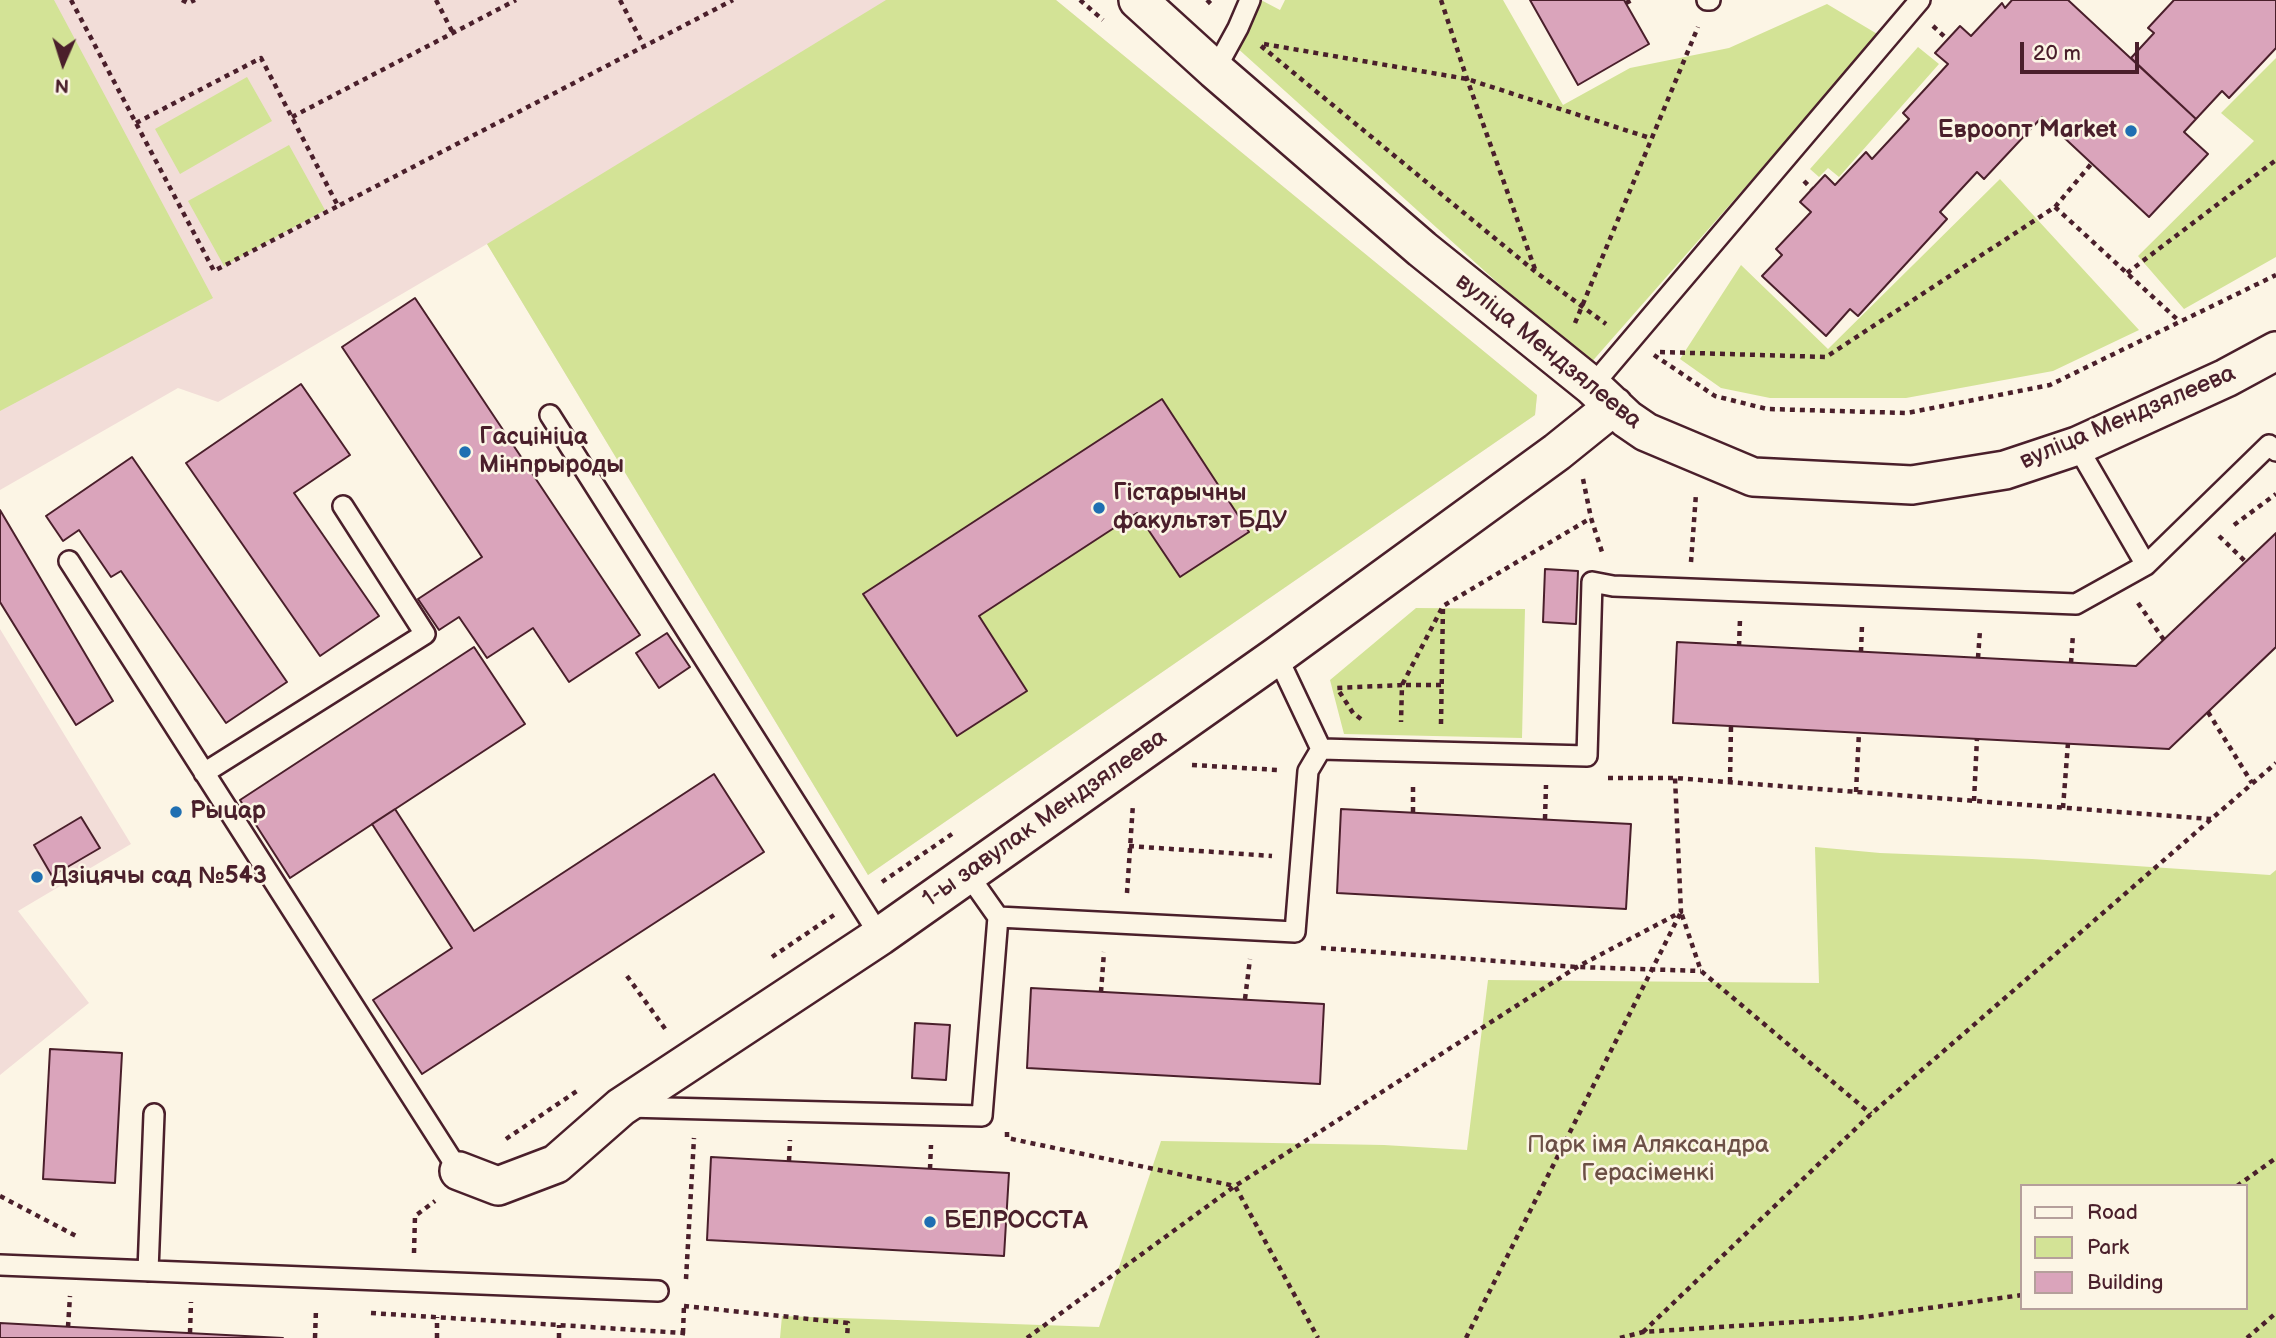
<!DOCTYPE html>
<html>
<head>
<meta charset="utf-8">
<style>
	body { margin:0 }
	#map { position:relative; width:2276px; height:1338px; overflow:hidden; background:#fcf5e5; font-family:"Balsamiq Sans",sans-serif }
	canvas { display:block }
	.legend { position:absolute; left:2020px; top:1184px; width:228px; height:126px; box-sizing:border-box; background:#fcf5e5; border:2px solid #b59f9b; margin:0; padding:9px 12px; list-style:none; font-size:21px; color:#4a1f2b }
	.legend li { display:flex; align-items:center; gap:14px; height:35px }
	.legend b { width:35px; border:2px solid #b59f9b }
	.north { position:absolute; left:28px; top:28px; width:70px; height:70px; -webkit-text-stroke:5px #fcf5e5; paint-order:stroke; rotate:183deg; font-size:19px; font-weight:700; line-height:28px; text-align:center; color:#4a1f2b }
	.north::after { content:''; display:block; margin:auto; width:24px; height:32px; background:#4a1f2b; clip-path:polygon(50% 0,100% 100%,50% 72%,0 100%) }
	.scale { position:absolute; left:2020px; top:42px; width:119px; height:32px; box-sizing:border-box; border:4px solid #4a1f2b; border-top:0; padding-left:9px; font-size:21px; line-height:24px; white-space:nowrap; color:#4a1f2b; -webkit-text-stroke:5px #fcf5e5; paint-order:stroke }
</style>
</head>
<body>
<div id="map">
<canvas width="2276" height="1338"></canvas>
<ul class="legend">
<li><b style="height:9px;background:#fcf5e5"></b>Road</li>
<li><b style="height:19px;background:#d3e396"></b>Park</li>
<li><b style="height:19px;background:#daa4bb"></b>Building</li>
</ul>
<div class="north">N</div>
<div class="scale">20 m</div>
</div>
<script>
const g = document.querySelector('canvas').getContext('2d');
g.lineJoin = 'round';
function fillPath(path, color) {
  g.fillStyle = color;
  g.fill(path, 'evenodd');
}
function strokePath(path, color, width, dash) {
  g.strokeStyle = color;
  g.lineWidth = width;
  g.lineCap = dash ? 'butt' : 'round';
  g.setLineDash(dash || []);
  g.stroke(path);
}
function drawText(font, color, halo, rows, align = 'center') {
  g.font = font + ' "Balsamiq Sans",sans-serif';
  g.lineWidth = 5;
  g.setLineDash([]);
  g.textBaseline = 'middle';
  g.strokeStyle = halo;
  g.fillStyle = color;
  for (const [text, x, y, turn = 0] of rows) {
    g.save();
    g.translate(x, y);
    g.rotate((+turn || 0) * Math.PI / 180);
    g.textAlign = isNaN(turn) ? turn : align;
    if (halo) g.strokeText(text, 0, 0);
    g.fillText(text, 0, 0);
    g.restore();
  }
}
fillPath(new Path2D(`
	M 0,0 L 1056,0 L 1537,395 L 1535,415 L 868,875 L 487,244 L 218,402 L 178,388 L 0,490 Z
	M 0,629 L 131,844 L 18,911 L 89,1003 L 0,1075 Z`), '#f2ddd8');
fillPath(new Path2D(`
	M 0,0 L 54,0 L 213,298 L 0,411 Z
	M 886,0 L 1056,0 L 1537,395 L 1535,415 L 868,875 L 487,244 ZM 1162,399 L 1249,532 L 1180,577 L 1137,513 L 979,616 L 1027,691 L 957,736 L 864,594 Z
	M 1254,0 L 1261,0 L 1280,10 L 1285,0 L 1503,0 L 1563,105 L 1630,68 L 1729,48 L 1827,4 L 1879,35 L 1589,365 L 1235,46 Z
	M 1918,47 L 1939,64 L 1839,177 L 1828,168 L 1819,177 L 1810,169 Z
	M 2276,58 L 2276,257 L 2184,309 L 2138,256 L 2254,141 L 2221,113 Z
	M 247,77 L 272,121 L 180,174 L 155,129 Z
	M 289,145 L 325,210 L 224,266 L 188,201 Z
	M 2000,179 L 2139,330 L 2053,371 L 1906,398 L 1770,398 L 1721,388 L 1680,359 L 1741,265 L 1828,349 Z
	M 1416,608 L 1525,609 L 1522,738 L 1344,734 L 1330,680 Z
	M 1815,847 L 1880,853 L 2032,859 L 2270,875 L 2276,870 L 2276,1338 L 780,1338 L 782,1316 L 1099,1327 L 1161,1141 L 1384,1145 L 1467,1150 L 1488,980 L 1819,983 ZM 2022,1186 L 2246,1186 L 2246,1308 L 2022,1308 Z`), '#d3e396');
const building = new Path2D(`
	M 1530,0 L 1624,0 L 1649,44 L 1578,85 Z
	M 2012,0 L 2068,0 L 2196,119 L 2184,132 L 2208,154 L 2149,217 L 2042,117 L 1984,179 L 1977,172 L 1940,212 L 1947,219 L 1858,316 L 1850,309 L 1826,336 L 1762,276 L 1782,255 L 1776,249 L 1811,212 L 1800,202 L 1825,175 L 1835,185 L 1866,152 L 1872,159 L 1909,119 L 1903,113 L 1948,64 L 1935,53 L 1960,26 L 1971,36 L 2002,3 L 2005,8 Z
	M 2174,0 L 2276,0 L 2276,48 L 2229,98 L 2222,91 L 2196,119 L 2131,58 L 2154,33 L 2148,28 Z
	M 415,298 L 640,635 L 569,682 L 533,628 L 487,658 L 459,617 L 439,630 L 418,599 L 482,557 L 342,347 Z
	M 301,384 L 350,455 L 294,493 L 379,616 L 320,656 L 186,463 Z
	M 1162,399 L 1249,532 L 1180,577 L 1137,513 L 979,616 L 1027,691 L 957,736 L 863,594 Z
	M 132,457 L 287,682 L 226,723 L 121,571 L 111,577 L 79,530 L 63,541 L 46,516 Z
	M 0,510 L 113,701 L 76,725 L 0,602 Z
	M 2276,533 L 2276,647 L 2169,749 L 1673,723 L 1677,642 L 2136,666 Z
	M 1545,569 L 1578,571 L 1576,624 L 1543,622 Z
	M 667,633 L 690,667 L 659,688 L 636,653 Z
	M 474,647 L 525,724 L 290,878 L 240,800 Z
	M 714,774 L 764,852 L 422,1074 L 373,1000 L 452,948 L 372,824 L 395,809 L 474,931 Z
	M 1341,809 L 1631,824 L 1626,909 L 1337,893 Z
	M 81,817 L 100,848 L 52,876 L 34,845 Z
	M 1031,988 L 1324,1004 L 1320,1084 L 1027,1068 Z
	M 915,1023 L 950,1025 L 946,1080 L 912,1078 Z
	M 50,1049 L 122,1053 L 115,1183 L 43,1179 Z
	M 711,1157 L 1009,1173 L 1004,1256 L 707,1240 Z
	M 0,1323 L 73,1327 L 283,1338 L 0,1338 Z`);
fillPath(building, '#daa4bb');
strokePath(building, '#4a1f2b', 2);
const service = new Path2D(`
	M 1707,0 L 1710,0
	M 1215,70 L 1238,28 L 1250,0
	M 1592,386 L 1920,0
	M 550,415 L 880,936
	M 2077,446 L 2146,565
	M 69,561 L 459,1171
	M 1277,656 L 1321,749
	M 204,773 L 425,634 L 343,506
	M 967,873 L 998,917
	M 627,1107 L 982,1116 L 998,917 L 1295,932 L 1308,771 L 1321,749 L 1587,756 L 1592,582 L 1613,586 L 2076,604 L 2146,565 L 2269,445 L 2276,451
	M 0,1265 L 658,1291
	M 148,1271 L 154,1114`);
const minor = new Path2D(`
	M 1138,0 L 1215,70 L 1422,249 L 1592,386 L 1627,419 L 1646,432 L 1753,477 L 1912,485 L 2005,470 L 2077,446 L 2226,378 L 2276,351
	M 459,1171 L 498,1186 L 556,1164 L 621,1107 L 880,936 L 1277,656 L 1557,452 L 1614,406`);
strokePath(service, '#4a1f2b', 24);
strokePath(minor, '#4a1f2b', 42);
strokePath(new Path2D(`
	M 71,0 L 214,271 L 338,206
	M 182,0 L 188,3 L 195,0
	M 436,0 L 453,33
	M 620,0 L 644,46
	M 1080,0 L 1103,20
	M 1207,0 L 1214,7
	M 1441,0 L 1467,79 L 1536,272
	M 1626,3 L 1632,0
	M 1933,26 L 1947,39
	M 1264,44 L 1467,79 L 1650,138
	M 1261,46 L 1537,273 L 1606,324
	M 292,117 L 516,0
	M 136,123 L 261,58 L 338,206 L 733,0
	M 1804,181 L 1812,189
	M 2055,207 L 2179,321
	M 2127,273 L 2276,160
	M 1575,323 L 1698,27
	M 1660,352 L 1826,357 L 2055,207 L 2092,163
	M 1654,355 L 1715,396 L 1767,409 L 1907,413 L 2050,385 L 2276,275
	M 1583,479 L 1591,518 L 1603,555
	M 2234,525 L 2276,494
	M 2219,536 L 2246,562
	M 1691,562 L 1696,494
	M 2138,603 L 2164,640
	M 1739,646 L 1740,619
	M 1861,652 L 1862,625
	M 1978,658 L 1980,630
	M 2071,663 L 2073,634
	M 1441,685 L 1402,685 L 1443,606
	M 2208,712 L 2252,783
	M 1361,719 L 1353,713 L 1337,688 L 1402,685 L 1401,722
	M 1441,724 L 1443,606 L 1591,518
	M 1192,765 L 1278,770
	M 1608,778 L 1675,778 L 2211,819
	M 1730,782 L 1731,726
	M 1856,792 L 1859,732
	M 1974,801 L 1977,738
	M 2063,808 L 2068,743
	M 1413,812 L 1413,782
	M 1545,819 L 1546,785
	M 1129,846 L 1272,856
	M 882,882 L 952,834
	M 1127,893 L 1133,804
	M 1321,948 L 1577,967 L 1701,971
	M 772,957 L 834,915
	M 627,976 L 666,1030
	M 1101,992 L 1104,952
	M 1245,999 L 1250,959
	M 1007,1132 L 1007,1138 L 1235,1186 L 1318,1338
	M 506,1139 L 577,1091
	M 789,1161 L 790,1140
	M 930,1169 L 931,1145
	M 2237,1186 L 2276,1158
	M 0,1196 L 76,1236
	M 414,1253 L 415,1216 L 435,1201
	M 686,1279 L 694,1138
	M 684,1306 L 848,1323 L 847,1338
	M 371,1313 L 683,1333 L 682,1338
	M 68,1327 L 70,1296
	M 1643,1332 L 1871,1114 L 2276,763
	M 190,1333 L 191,1302
	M 683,1333 L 684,1305
	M 315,1338 L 316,1309
	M 437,1338 L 437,1317
	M 559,1338 L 559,1325
	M 1027,1338 L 1235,1186 L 1577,967 L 1681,912 L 1675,778
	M 1466,1338 L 1681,912 L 1701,971 L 1871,1114
	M 1620,1338 L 1643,1332 L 1857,1318 L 2022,1295
	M 2247,1338 L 2276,1313`), '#4a1f2b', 4.5, [5, 5]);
strokePath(service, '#fcf5e5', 19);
strokePath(minor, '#fcf5e5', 37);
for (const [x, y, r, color] of [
	[2131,131,7,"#1f6fb2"],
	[465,452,7,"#1f6fb2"],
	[1099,508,7,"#1f6fb2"],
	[176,812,7,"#1f6fb2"],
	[37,877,7,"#1f6fb2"],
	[930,1222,7,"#1f6fb2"]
]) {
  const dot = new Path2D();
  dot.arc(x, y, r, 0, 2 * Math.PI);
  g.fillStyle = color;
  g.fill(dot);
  strokePath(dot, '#fcf5e5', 2.5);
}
drawText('bold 24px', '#4a1f2b', '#fcf5e5', [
	["Евроопт Market",2117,131,"right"],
	["Гасцініца",479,438],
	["Мінпрыроды",479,466],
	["Гістарычны",1113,494],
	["факультэт БДУ",1113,522],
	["Рыцар",190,812],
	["Дзіцячы сад №543",51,877],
	["БЕЛРОССТА",944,1222]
], 'left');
drawText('24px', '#4a1f2b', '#fcf5e5', [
	["вуліца Мендзялеева",1548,352,39],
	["вуліца Мендзялеева",2128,418,-23],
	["1-ы завулак Мендзялеева",1045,819,-35]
]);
drawText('24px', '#6c5046', '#fcf5e5', [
	["Парк імя Аляксандра",1648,1146],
	["Герасіменкі",1648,1174]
]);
</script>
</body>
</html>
